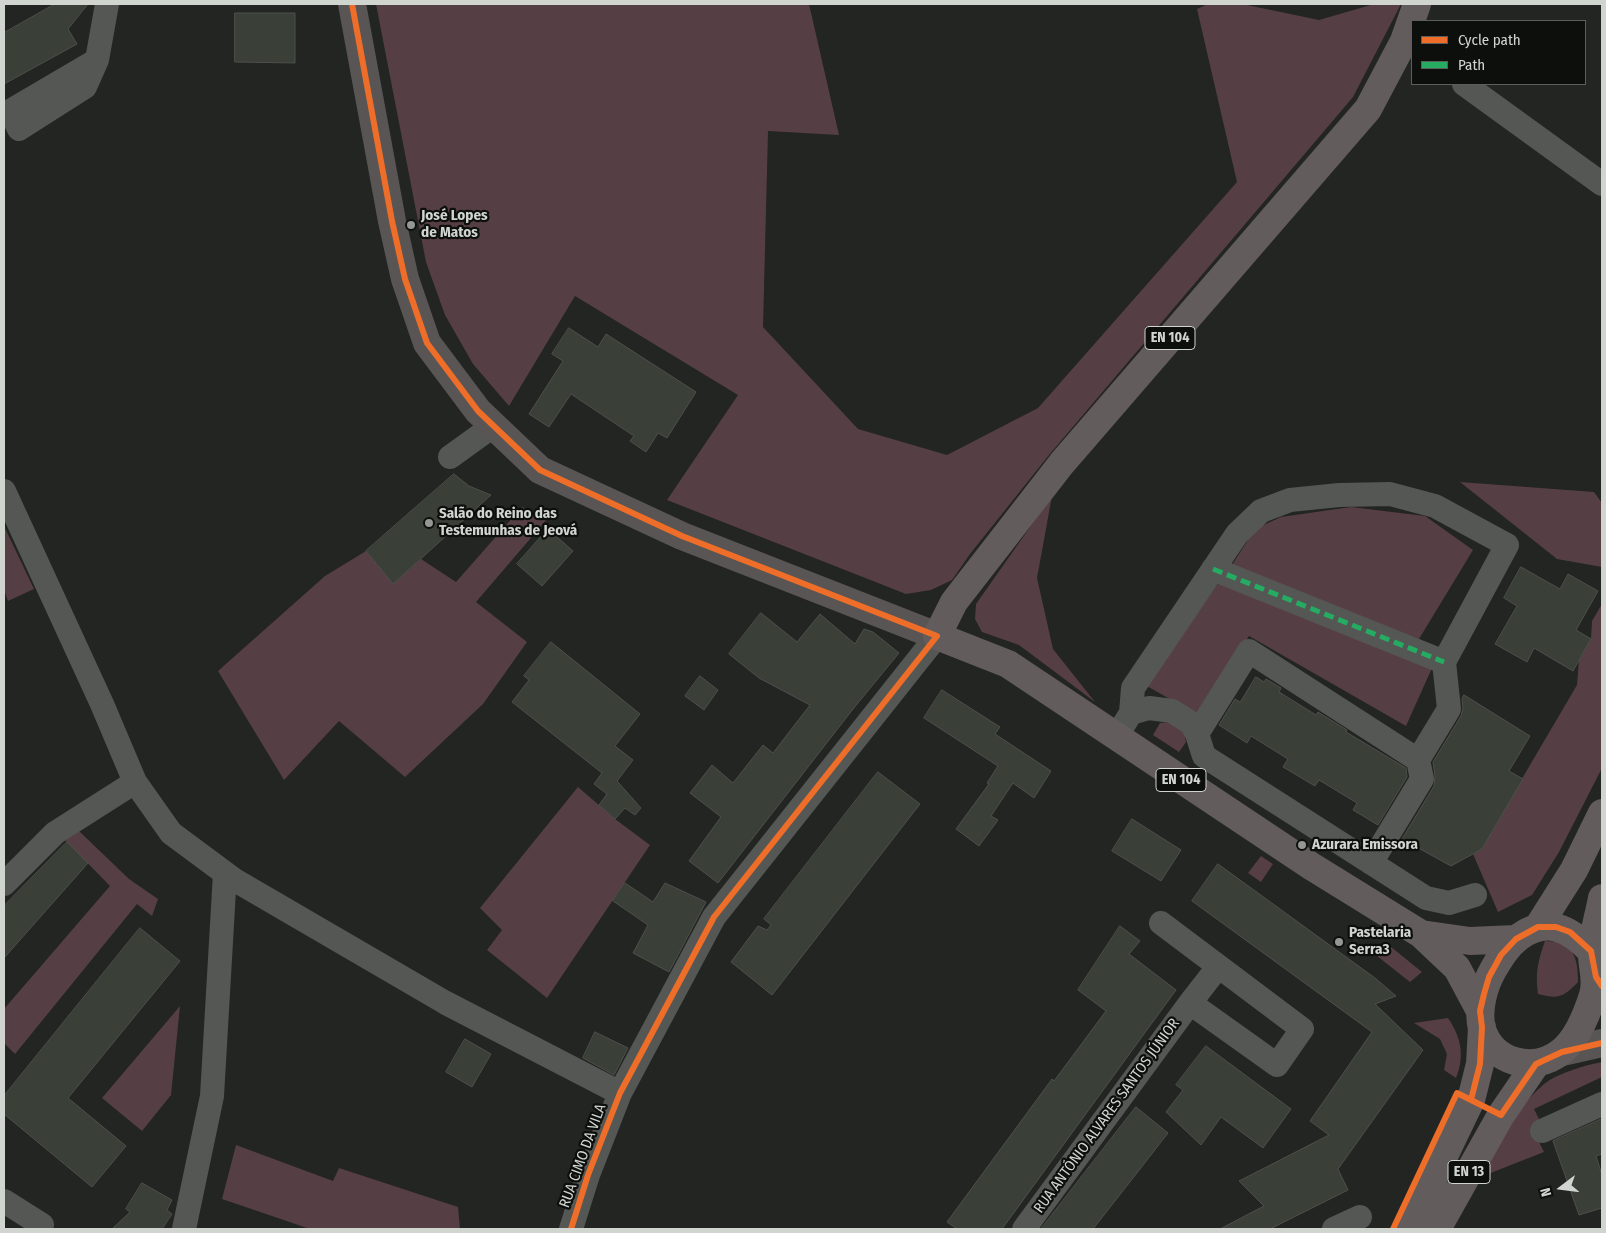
<!DOCTYPE html>
<html>
<head>
<meta charset="utf-8">
<style>
	body { margin:0 }
	#map { position:relative; width:1606px; height:1233px; overflow:hidden; background:#222521; font-family:"Fira Sans Condensed",sans-serif }
	canvas { display:block }
	.frame { position:absolute; inset:0; border:5px solid #d1d5d0; pointer-events:none }
	.legend { position:absolute; left:1411px; top:20px; width:175px; height:65px; box-sizing:border-box; background:#0c0f0b; border:1px solid #5b5e5a; margin:0; padding:6px 9px; list-style:none; font-size:15px; color:#d1d5d0 }
	.legend li { display:flex; align-items:center; gap:10px; height:25px }
	.legend b { width:25px; border:1px solid #5b5e5a }
	.north { position:absolute; left:1536px; top:1163px; width:50px; height:50px; -webkit-text-stroke:4px #0c0f0b; paint-order:stroke; rotate:255deg; font-size:14px; font-weight:700; line-height:20px; text-align:center; color:#d1d5d0 }
	.north::after { content:''; display:block; margin:auto; width:18px; height:22px; background:#d1d5d0; clip-path:polygon(50% 0,100% 100%,50% 72%,0 100%) }
</style>
</head>
<body>
<div id="map">
<canvas width="1606" height="1233"></canvas>
<div class="frame"></div>
<ul class="legend">
<li><b style="height:6px;background:#ee6e29"></b>Cycle path</li>
<li><b style="height:6px;background:#26ab63"></b>Path</li>
</ul>
<div class="north">N</div>
</div>
<script>
const g = document.querySelector('canvas').getContext('2d');
g.lineJoin = 'round';
function fillPath(path, color) {
  g.fillStyle = color;
  g.fill(path, 'evenodd');
}
function strokePath(path, color, width, dash) {
  g.strokeStyle = color;
  g.lineWidth = width;
  g.lineCap = dash ? 'butt' : 'round';
  g.setLineDash(dash || []);
  g.stroke(path);
}
function drawText(font, color, halo, rows, align = 'center') {
  g.font = font + ' "Fira Sans Condensed",sans-serif';
  g.lineWidth = 4.5;
  g.setLineDash([]);
  g.textBaseline = 'middle';
  g.strokeStyle = halo;
  g.fillStyle = color;
  for (const [text, x, y, turn = 0] of rows) {
    g.save();
    g.translate(x, y);
    g.rotate((+turn || 0) * Math.PI / 180);
    g.textAlign = isNaN(turn) ? turn : align;
    if (halo) g.strokeText(text, 0, 0);
    g.fillText(text, 0, 0);
    g.restore();
  }
}
fillPath(new Path2D(`
	M 376,4 L 809,4 L 839,135 L 768,131 L 763,327 L 858,429 L 947,455 L 1038,408 L 1237,182 L 1197,9 L 1208,4 L 1242,4 L 1319,20 L 1374,4 L 1401,4 L 1353,97 L 1049,455 L 970,554 L 952,580 L 931,590 L 906,594 L 667,500 L 738,395 L 575,296 L 509,406 L 473,364 L 445,315 L 426,262 Z
	M 1460,482 L 1594,492 L 1602,503 L 1602,567 L 1557,559 Z
	M 1052,496 L 1037,578 L 1053,649 L 1095,702 L 1019,645 L 982,632 L 975,619 L 976,604 Z
	M 522,507 L 548,518 L 476,602 L 527,642 L 483,704 L 405,777 L 339,721 L 284,780 L 218,671 L 325,576 L 366,551 L 393,583 L 421,559 L 456,582 Z
	M 1351,507 L 1425,516 L 1473,550 L 1419,639 L 1230,568 L 1255,529 L 1281,517 Z
	M 4,526 L 34,589 L 8,601 L 4,590 Z
	M 1220,581 L 1432,668 L 1406,726 L 1249,636 L 1198,715 L 1145,685 Z
	M 1602,604 L 1602,768 L 1559,852 L 1532,895 L 1498,912 L 1473,854 L 1482,849 L 1503,811 L 1577,685 L 1579,660 L 1591,639 L 1592,621 Z
	M 1172,722 L 1183,729 L 1186,742 L 1179,752 L 1153,735 L 1160,723 Z
	M 578,787 L 615,819 L 650,845 L 547,998 L 487,950 L 502,930 L 480,908 Z
	M 79,831 L 129,879 L 158,899 L 152,916 L 137,904 L 15,1054 L 4,1043 L 4,1009 L 110,886 L 65,840 Z
	M 1261,856 L 1273,864 L 1261,882 L 1248,873 Z
	M 1545,941 C 1574,941 1578,958 1578,982 C 1563,998 1558,999 1538,994 C 1535,972 1538,961 1545,941 Z
	M 1385,942 L 1422,972 L 1410,982 L 1377,956 Z
	M 180,1006 L 171,1095 L 142,1131 L 102,1098 Z
	M 1448,1018 C 1461,1037 1465,1056 1456,1078 L 1444,1070 L 1447,1054 L 1440,1039 L 1414,1023 Z
	M 1602,1062 L 1602,1077 L 1534,1109 L 1542,1125 L 1533,1130 L 1544,1152 L 1483,1176 C 1500,1144 1514,1110 1542,1086 C 1554,1074 1586,1065 1602,1062 Z
	M 236,1145 L 333,1181 L 339,1168 L 458,1207 L 460,1229 L 310,1229 L 222,1199 Z`), '#563e45');
const building = new Path2D(`
	M 55,4 L 88,4 L 68,29 L 77,44 L 4,84 L 4,33 Z
	M 235,13 L 295,13 L 295,63 L 235,62 Z
	M 569,328 L 598,347 L 606,334 L 696,392 L 667,438 L 658,433 L 646,452 L 630,441 L 634,436 L 571,394 L 549,427 L 529,414 L 563,361 L 552,354 Z
	M 454,474 L 469,486 L 491,495 L 393,584 L 366,551 Z
	M 548,529 L 573,551 L 542,586 L 517,564 Z
	M 1521,567 L 1560,589 L 1568,574 L 1598,591 L 1576,630 L 1591,639 L 1573,671 L 1534,648 L 1527,662 L 1495,644 L 1517,606 L 1504,598 Z
	M 761,613 L 797,642 L 820,614 L 855,644 L 864,629 L 873,632 L 899,653 L 853,709 L 718,883 L 689,861 L 721,817 L 690,793 L 712,765 L 733,783 L 763,745 L 773,753 L 810,705 L 759,678 L 729,654 Z
	M 551,642 L 640,714 L 615,746 L 633,760 L 617,781 L 641,808 L 635,815 L 625,808 L 615,819 L 599,805 L 607,794 L 594,784 L 602,773 L 512,702 L 529,680 L 524,676 Z
	M 700,676 L 718,690 L 704,710 L 685,696 Z
	M 1256,677 L 1264,682 L 1266,679 L 1281,688 L 1279,692 L 1316,715 L 1318,712 L 1347,730 L 1346,732 L 1406,768 L 1407,777 L 1378,825 L 1353,810 L 1357,803 L 1319,780 L 1315,786 L 1283,767 L 1288,759 L 1251,736 L 1247,743 L 1219,725 L 1235,699 L 1240,702 Z
	M 942,690 L 1000,727 L 995,734 L 1051,771 L 1034,798 L 1013,783 L 991,816 L 998,820 L 979,846 L 956,829 L 989,784 L 987,783 L 998,766 L 924,718 Z
	M 1464,695 L 1530,736 L 1509,771 L 1523,779 L 1482,849 L 1451,866 L 1402,839 L 1434,786 L 1435,776 L 1433,762 L 1461,716 L 1463,708 L 1462,699 Z
	M 878,772 L 920,804 L 772,995 L 731,962 L 758,926 L 767,930 L 771,925 L 764,919 Z
	M 1132,819 L 1181,850 L 1161,881 L 1112,851 Z
	M 67,842 L 88,863 L 4,958 L 4,906 Z
	M 1218,864 L 1375,978 L 1396,996 L 1375,1004 L 1423,1050 L 1338,1169 L 1348,1190 L 1270,1229 L 1220,1229 L 1264,1206 L 1239,1181 L 1329,1135 L 1310,1121 L 1372,1032 L 1192,901 Z
	M 625,883 L 653,902 L 665,883 L 706,902 L 669,972 L 633,953 L 648,925 L 613,901 Z
	M 1120,926 L 1140,941 L 1129,954 L 1176,990 L 1002,1229 L 957,1229 L 947,1222 L 1052,1079 L 1054,1081 L 1106,1011 L 1078,990 Z
	M 140,928 L 180,961 L 68,1098 L 126,1146 L 92,1187 L 4,1114 L 4,1096 Z
	M 595,1032 L 628,1048 L 614,1075 L 583,1058 Z
	M 465,1039 L 491,1054 L 472,1087 L 446,1072 Z
	M 1206,1046 L 1291,1109 L 1263,1148 L 1221,1117 L 1201,1145 L 1166,1112 L 1183,1090 L 1176,1085 Z
	M 1136,1107 L 1168,1133 L 1140,1169 L 1093,1229 L 1041,1229 Z
	M 1602,1119 L 1602,1154 L 1596,1156 L 1602,1175 L 1602,1208 L 1579,1215 L 1553,1141 Z
	M 142,1183 L 172,1200 L 167,1210 L 172,1214 L 162,1229 L 112,1229 L 130,1212 L 126,1209 Z`);
fillPath(building, '#3a3f37');
strokePath(building, '#4d504c', 1);
strokePath(new Path2D(`
	M 97,60 L 10,111 L 19,129 L 85,87 L 97,60 L 107,4
	M 1464,84 L 1602,184
	M 450,457 L 493,426
	M 4,491 L 102,704 L 135,782 L 171,833 L 233,879 L 446,1003 L 620,1093
	M 1213,569 L 1444,662
	M 1131,713 L 1149,708 L 1172,711 L 1191,723 L 1197,734 L 1204,756 L 1426,898 L 1449,903 L 1475,895
	M 1197,734 L 1249,651 L 1418,760
	M 1116,737 L 1131,713 L 1133,688 L 1237,534 L 1261,511 L 1290,500 L 1339,495 L 1390,494 L 1435,506 L 1507,545 L 1444,662 L 1449,709 L 1418,760 L 1422,779 L 1371,863
	M 4,884 L 55,833 L 135,782
	M 1190,1003 L 1218,967
	M 1542,1131 L 1602,1104
	M 4,1201 L 42,1225
	M 184,1229 L 212,1096 L 225,873
	M 571,1229 L 588,1175 L 620,1093 L 714,917 L 937,636
	M 1024,1229 L 1190,1003 L 1277,1065 L 1302,1029 L 1161,923
	M 1334,1229 L 1360,1217`), '#545753', 24);
strokePath(new Path2D(`
	M 352,4 L 392,221 L 405,279 L 427,343 L 478,411 L 540,470 L 682,536 L 937,636
	M 1562,1052 L 1602,1043`), '#585554', 28);
strokePath(new Path2D(`
	M 1417,4 L 1404,41 L 1368,109 L 1062,463 L 954,602 L 937,636 L 1008,664 L 1311,866 L 1421,934 L 1457,968 L 1480,1011
	M 1538,927 L 1574,870 L 1602,813
	M 1421,934 L 1470,941 L 1516,939
	M 1591,951 C 1569,928 1547,917 1519,937 C 1507,946 1500,958 1493,970 C 1484,986 1477,1010 1482,1029 C 1493,1063 1534,1074 1562,1051 C 1578,1038 1587,1014 1593,995 C 1598,979 1591,966 1592,950 C 1593,933 1599,915 1602,898
	M 1409,1229 L 1471,1100 L 1480,1064 L 1482,1027
	M 1437,1229 L 1501,1115 L 1536,1064`), '#635c5c', 28);
strokePath(new Path2D(`
	M 1213,569 L 1444,662`), '#26ab63', 5, [10, 5]);
strokePath(new Path2D(`
	M 352,4 L 392,221 L 405,279 L 427,343 L 478,411 L 540,470 L 682,536 L 937,636 L 714,917 L 620,1093 L 588,1175 L 571,1229
	M 1471,1100 L 1480,1064 L 1482,1027 L 1480,1011 L 1484,994 L 1489,977 L 1501,955 L 1516,939 L 1538,927 L 1556,927 L 1570,932 L 1591,951 L 1596,977 L 1602,986
	M 1393,1229 L 1457,1093 L 1501,1115 L 1536,1064 L 1562,1052 L 1602,1043`), '#ee6e29', 6);
for (const [x, y, r, color] of [
	[411,225,5,"#949793"],
	[429,523,5,"#949793"],
	[1302,845,5,"#949793"],
	[1339,942,5,"#949793"]
]) {
  const dot = new Path2D();
  dot.arc(x, y, r, 0, 2 * Math.PI);
  g.fillStyle = color;
  g.fill(dot);
  strokePath(dot, '#0c0f0b', 2);
}
for (const [x, y, w] of [
	[1170,338,50],
	[1181,780,50],
	[1469,1172,42]
]) {
  const box = new Path2D();
  box.roundRect(x - w / 2, y - 11.5, w, 23, 4);
  g.fillStyle = '#0c0f0b';
  g.fill(box);
  strokePath(box, '#d1d5d0', 1);
}
drawText('bold 14px', '#d1d5d0', null, [
	["EN 104",1170,338],
	["EN 104",1181,780],
	["EN 13",1469,1172]
]);
drawText('bold 15px', '#d1d5d0', '#0c0f0b', [
	["José Lopes",421,216],
	["de Matos",421,233],
	["Salão do Reino das",439,514],
	["Testemunhas de Jeová",439,531],
	["Azurara Emissora",1312,845],
	["Pastelaria",1349,933],
	["Serra3",1349,950]
], 'left');
drawText('15px', '#d1d5d0', '#0c0f0b', [
	["RUA ANTÓNIO ALVARES SANTOS JÚNIOR",1107,1116,-54],
	["RUA CIMO DA VILA",583,1156,-70]
]);
</script>
</body>
</html>
